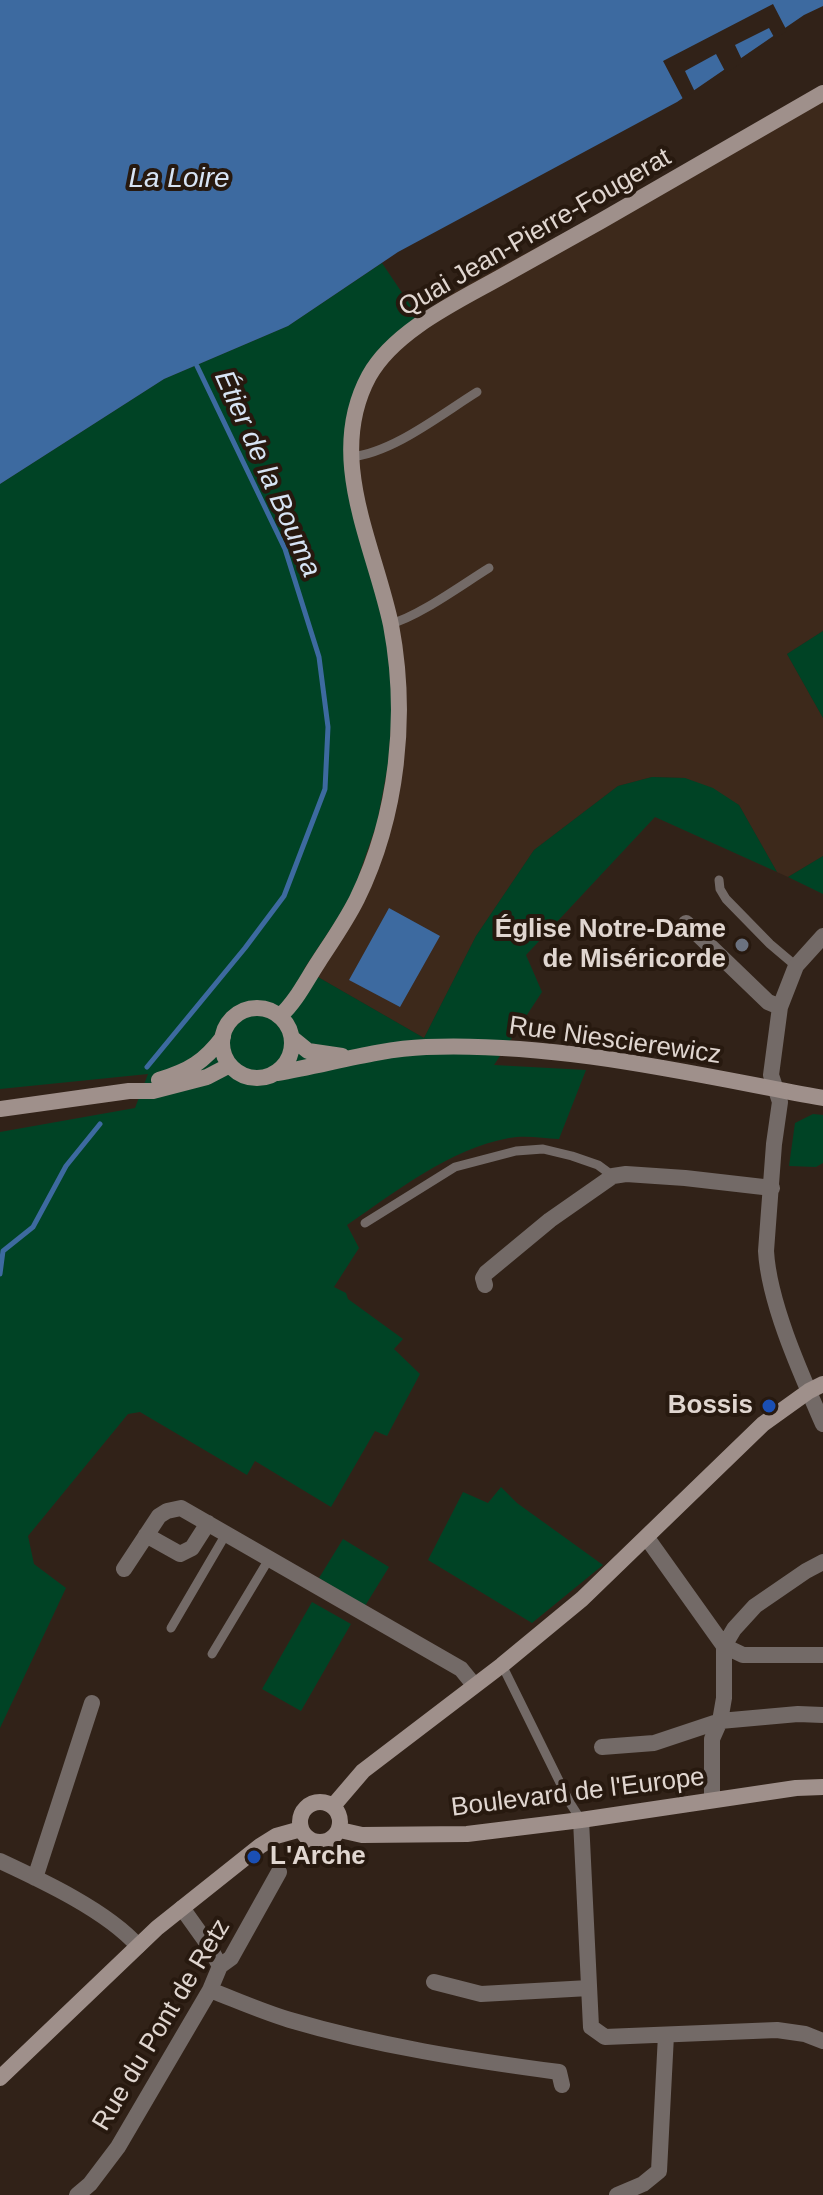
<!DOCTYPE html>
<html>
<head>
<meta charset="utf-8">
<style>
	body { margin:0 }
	canvas { display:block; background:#312218 }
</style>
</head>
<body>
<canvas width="823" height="2195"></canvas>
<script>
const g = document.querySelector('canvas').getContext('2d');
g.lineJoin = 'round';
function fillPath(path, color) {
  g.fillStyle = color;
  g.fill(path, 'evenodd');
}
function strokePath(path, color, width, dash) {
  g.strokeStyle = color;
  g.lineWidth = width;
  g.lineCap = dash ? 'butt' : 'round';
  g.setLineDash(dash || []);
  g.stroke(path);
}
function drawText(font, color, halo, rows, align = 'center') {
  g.font = font + ' Helvetica,sans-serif';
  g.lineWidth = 8;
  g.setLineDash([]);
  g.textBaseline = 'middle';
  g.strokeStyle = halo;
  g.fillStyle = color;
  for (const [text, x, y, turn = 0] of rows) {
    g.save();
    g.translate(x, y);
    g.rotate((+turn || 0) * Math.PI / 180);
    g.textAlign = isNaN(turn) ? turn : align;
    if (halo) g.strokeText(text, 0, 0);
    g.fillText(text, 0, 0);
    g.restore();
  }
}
fillPath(new Path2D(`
	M 823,87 L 823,631 L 787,654 L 823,718 L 823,856 L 788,877 L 777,872 L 739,805 L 685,778 L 652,777 L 618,786 L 534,850 L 476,936 L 424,1038 L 304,969 L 337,919 L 346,464 L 381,347 L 450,294 L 684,168 Z`), '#3d291b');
fillPath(new Path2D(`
	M 382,263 L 419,318 L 381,347 L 347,433 L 385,627 L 393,700 L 388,765 L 377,823 L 354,889 L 337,919 L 304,969 L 424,1038 L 476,936 L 534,850 L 618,786 L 652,777 L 685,778 L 713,788 L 739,805 L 777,872 L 655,817 L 526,955 L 542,992 L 494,1065 L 586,1070 L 559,1139 C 543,1138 525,1135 509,1138 C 449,1149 397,1191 347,1225 L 359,1248 L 334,1287 L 346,1293 L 348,1299 L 403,1339 L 394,1349 L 420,1374 L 387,1436 L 375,1431 L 331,1507 L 255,1461 L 247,1475 L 140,1412 L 128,1414 L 28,1536 L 34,1564 L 66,1588 L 0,1728 L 0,1132 L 135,1108 L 148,1074 L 0,1089 L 0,484 L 164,379 L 288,326 Z
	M 823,631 L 823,718 L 787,654 Z
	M 823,856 L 823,894 L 788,877 Z
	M 813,1114 L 823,1115 L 823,1163 L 816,1167 L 789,1166 L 795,1123 Z
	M 501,1487 L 517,1503 L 603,1565 L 532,1623 L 428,1560 L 463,1492 L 488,1503 Z
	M 343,1539 L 389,1567 L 365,1606 L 319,1578 Z
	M 312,1602 L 351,1624 L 301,1711 L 262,1689 Z`), '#004325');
fillPath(new Path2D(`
	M 0,0 L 823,0 L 823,6 L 804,15 L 677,102 L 398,252 L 288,326 L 164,379 L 0,484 Z
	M 389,908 L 440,936 L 400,1007 L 349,980 Z`), '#3d6aa0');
fillPath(new Path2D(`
	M 773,4 L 787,31 L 775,39 L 769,28 L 735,45 L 743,62 L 726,73 L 716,54 L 685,71 L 695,92 L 683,99 L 663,61 Z`), '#312218');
strokePath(new Path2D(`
	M 147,1067 L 245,948 L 284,896 L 325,789 L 328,727 L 319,657 L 285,549 L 197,366
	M 0,1274 L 3,1251 L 33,1227 L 66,1166 L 100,1124`), '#3d6aa0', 5);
strokePath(new Path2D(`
	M 351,457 C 394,452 440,415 477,392
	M 390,624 C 418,617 463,584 489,568
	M 719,880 L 720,889 L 726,899 L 770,944 L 796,966
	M 365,1223 L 455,1167 L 516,1151 L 543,1149 L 572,1156 L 598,1165 L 613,1176
	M 171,1628 L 226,1534
	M 212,1654 L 269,1559
	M 502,1665 L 570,1803 L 581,1820`), '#736a67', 9);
strokePath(new Path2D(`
	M 686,923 L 768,1002 L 780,1007
	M 823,936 L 796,966 L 780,1007 L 771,1075 L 780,1102 L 774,1144 L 766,1251 C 769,1304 802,1376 823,1424
	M 485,1285 L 483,1278 L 486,1273 L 550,1220 L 613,1176 L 626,1174 L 685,1178 L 772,1188
	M 146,1535 L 180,1554 L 192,1548 L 208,1523
	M 647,1538 L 724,1646 L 743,1655 L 823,1655
	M 124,1569 L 159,1516 L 167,1511 L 181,1508 L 461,1669 L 474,1685
	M 602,1747 L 654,1743 L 720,1721 L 798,1714 L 823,1715
	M 712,1800 L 712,1739 L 720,1721 L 724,1698 L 724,1646 L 734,1629 L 755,1606 L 806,1571 L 823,1562
	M 581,1820 L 591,2027 L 605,2037 L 777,2030 L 805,2034 L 823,2041
	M 0,1861 C 43,1881 107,1911 138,1946
	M 35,1878 L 92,1703
	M 182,1908 L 207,1943 L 220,1966
	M 434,1982 L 481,1994 L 589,1988
	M 210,1990 C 236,2000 263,2012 290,2020 C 378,2046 468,2060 559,2072 L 562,2085
	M 77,2195 L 90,2184 L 118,2147 L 210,1990 L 220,1966 L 231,1958 L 279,1872
	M 617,2195 L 643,2184 L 659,2171 L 666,2035`), '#736a67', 16);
strokePath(new Path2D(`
	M222 1043a35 35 0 1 1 70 0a35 35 0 1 1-70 0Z
	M 280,1016 C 296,1002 307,979 319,961 C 332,941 346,921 357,899 C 398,815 408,715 391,625 C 374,544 325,457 369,376 C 394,331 456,302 499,278 C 533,259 567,240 601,221 C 675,179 749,136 823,93
	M 292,1038 L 308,1051 L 342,1056
	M 277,1073 C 326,1065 376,1049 426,1047 C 560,1042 692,1074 823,1098
	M 159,1080 C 189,1071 204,1062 223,1037
	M 0,1109 L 129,1091 L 153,1091 L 207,1077 L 230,1065
	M300 1822a20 20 0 1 1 40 0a20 20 0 1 1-40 0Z
	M 333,1806 L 363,1771 L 502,1665 L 582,1599 L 763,1424 L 809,1391 L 823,1384
	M 340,1830 L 362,1835 L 467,1834 L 581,1820 L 796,1788 L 823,1787
	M 0,2078 L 157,1928 L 260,1846 L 276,1836 L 301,1829`), '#9f908b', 16);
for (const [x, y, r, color] of [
	[742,945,8,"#6b7280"],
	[769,1406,8,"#1a4fb4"],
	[254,1857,8,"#1a4fb4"]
]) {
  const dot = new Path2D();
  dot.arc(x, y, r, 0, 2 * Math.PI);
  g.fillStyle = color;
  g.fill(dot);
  strokePath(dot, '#27190f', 3);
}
drawText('26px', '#e0d6d0', '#27190f', [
	["Quai Jean-Pierre-Fougerat",535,233,-30],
	["Rue Niescierewicz",615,1041,8],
	["Boulevard de l'Europe",578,1793,-7],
	["Rue du Pont de Retz",162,2025,-59]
]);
drawText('bold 26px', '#e0d6d0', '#27190f', [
	["Église Notre-Dame",726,930],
	["de Miséricorde",726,960],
	["Bossis",753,1406],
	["L'Arche",270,1857,"left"]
], 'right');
drawText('italic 28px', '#d7e4f4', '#27190f', [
	["La Loire",179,179],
	["Étier de la Bouma",267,474,66]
]);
</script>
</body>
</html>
